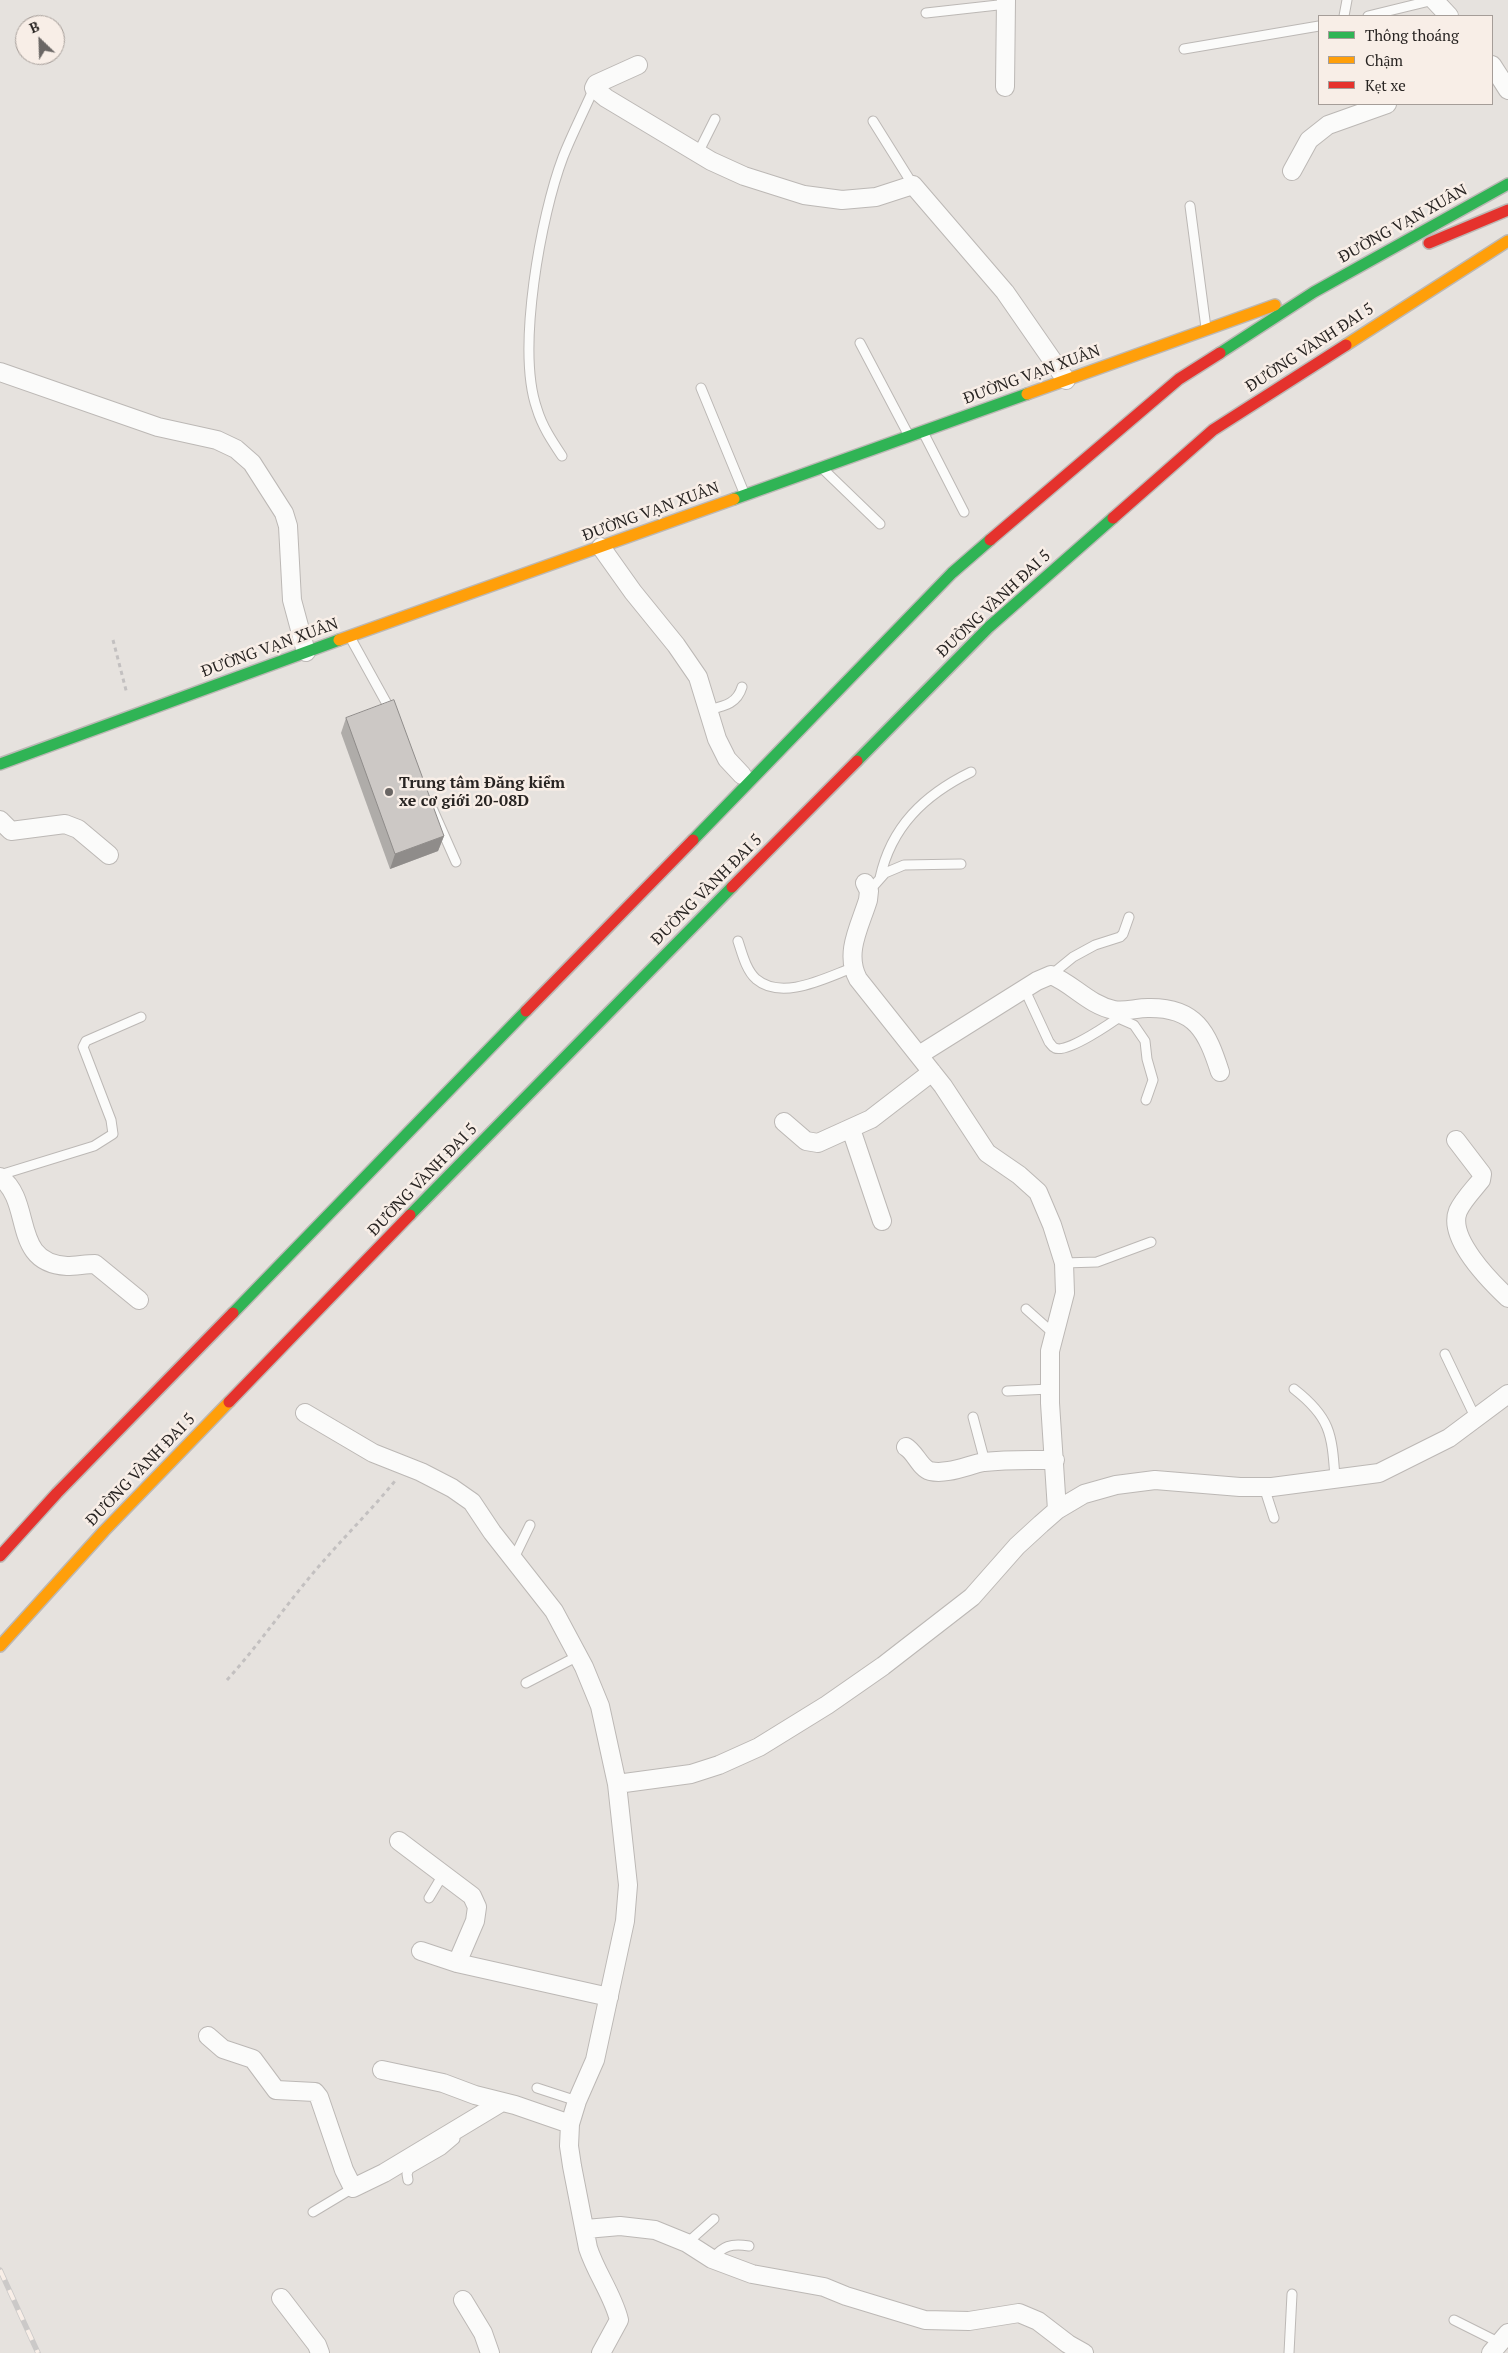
<!DOCTYPE html>
<html>
<head>
<meta charset="utf-8">
<style>
	body { margin:0 }
	#map { position:relative; width:1508px; height:2353px; overflow:hidden; background:#e6e2de; font-family:"PT Serif",serif }
	canvas { display:block }
	.legend { position:absolute; left:1318px; top:15px; width:175px; height:90px; box-sizing:border-box; background:#f8eee7; border:1px solid #a59d98; margin:0; padding:6px 9px; list-style:none; font-size:15px; color:#282422 }
	.legend li { display:flex; align-items:center; gap:10px; height:25px }
	.legend b { width:25px; border:1px solid #a59d98 }
	.north { position:absolute; left:15px; top:15px; width:50px; height:50px; box-sizing:border-box; background:#f8eee7; border:1px solid #a59d98; border-radius:50%; rotate:336deg; font-size:14px; font-weight:700; line-height:20px; text-align:center; color:#282422 }
	.north::after { content:''; display:block; margin:auto; width:18px; height:22px; background:#6a6664; clip-path:polygon(50% 0,100% 100%,50% 72%,0 100%) }
</style>
</head>
<body>
<div id="map">
<canvas width="1508" height="2353"></canvas>
<ul class="legend">
<li><b style="height:6px;background:#30b455"></b>Thông thoáng</li>
<li><b style="height:6px;background:#ff9f0a"></b>Chậm</li>
<li><b style="height:6px;background:#e5322d"></b>Kẹt xe</li>
</ul>
<div class="north">B</div>
</div>
<script>
const g = document.querySelector('canvas').getContext('2d');
g.lineJoin = 'round';
function strokePath(path, color, width, dash) {
  g.strokeStyle = color;
  g.lineWidth = width;
  g.lineCap = dash ? 'butt' : 'round';
  g.setLineDash(dash || []);
  g.stroke(path);
}
function fillPath(path, color) {
  g.fillStyle = color;
  g.fill(path, 'evenodd');
}
function drawText(font, color, halo, rows, align = 'center') {
  g.font = font + ' "PT Serif",serif';
  g.lineWidth = 5;
  g.setLineDash([]);
  g.textBaseline = 'middle';
  g.strokeStyle = halo;
  g.fillStyle = color;
  for (const [text, x, y, turn = 0] of rows) {
    g.save();
    g.translate(x, y);
    g.rotate((+turn || 0) * Math.PI / 180);
    g.textAlign = isNaN(turn) ? turn : align;
    if (halo) g.strokeText(text, 0, 0);
    g.fillText(text, 0, 0);
    g.restore();
  }
}
const lane = new Path2D(`
	M 926,13 L 1007,4
	M 1344,16 L 1347,0
	M 1368,16 L 1434,0
	M 1184,49 L 1319,26
	M 873,121 L 913,185
	M 698,153 L 715,119
	M 1190,206 L 1206,328
	M 860,343 L 908,434
	M 701,388 L 745,495
	M 923,432 L 964,512
	M 562,456 C 552,441 542,426 537,409 C 516,350 541,215 563,157 C 572,134 584,111 594,88
	M 824,470 L 880,524
	M 350,637 L 392,713
	M 708,710 C 724,706 737,704 742,687
	M 433,810 L 456,862
	M 880,878 C 891,827 924,795 971,772
	M 869,891 L 885,873 L 904,865 L 961,864
	M 738,941 C 742,953 746,970 756,979 C 782,1001 825,978 852,968
	M 1051,975 L 1073,957 L 1095,945 L 1120,937 L 1123,934 L 1129,917
	M 1024,988 L 1049,1042 C 1051,1044 1052,1047 1055,1048 C 1067,1054 1114,1021 1125,1013
	M 1118,1018 L 1134,1025 L 1145,1041 L 1147,1059 L 1153,1080 L 1146,1100
	M 0,1175 L 94,1146 L 113,1134 L 111,1120 L 83,1047 L 86,1041 L 141,1017
	M 1064,1263 L 1097,1262 L 1151,1242
	M 1026,1309 L 1054,1334
	M 1445,1354 L 1476,1419
	M 1294,1389 C 1330,1417 1332,1433 1335,1478
	M 1007,1391 L 1050,1389
	M 973,1417 L 985,1462
	M 1264,1487 L 1274,1518
	M 514,1558 L 530,1525
	M 526,1683 L 578,1656
	M 429,1898 L 444,1873
	M 537,2088 L 577,2101
	M 408,2180 L 407,2174 L 409,2169 L 442,2150 L 455,2139
	M 313,2212 L 353,2188
	M 687,2243 L 714,2219
	M 712,2259 C 723,2246 731,2243 749,2246
	M 1454,2320 L 1498,2342
	M 1289,2353 L 1292,2294`);
const street = new Path2D(`
	M 1434,0 L 1449,16
	M 638,65 L 596,84 L 594,88 L 606,98 L 711,161 L 744,176 L 804,195 L 842,200 L 876,197 L 913,185 L 1005,292 L 1066,380
	M 1492,65 L 1508,90
	M 1005,87 L 1006,0
	M 1292,171 L 1309,140 L 1328,125 L 1387,104
	M 0,372 L 158,427 L 217,440 L 236,449 L 252,463 L 284,513 L 288,526 L 292,600 L 306,652
	M 601,547 L 633,592 L 676,645 L 698,677 L 717,739 L 727,759 L 742,775
	M 0,820 L 11,831 L 65,824 L 78,829 L 109,855
	M 865,883 L 869,891 L 868,900 C 860,926 844,953 858,979 L 943,1086 L 987,1153 L 1019,1175 L 1038,1192 L 1052,1225 L 1064,1263 L 1065,1293 L 1050,1351 L 1050,1403 L 1057,1510
	M 919,1055 L 1037,981 L 1051,975 C 1073,984 1089,1005 1114,1010 C 1125,1012 1136,1008 1148,1008 C 1196,1007 1207,1032 1220,1072
	M 784,1122 L 806,1141 L 818,1143 L 871,1119 L 932,1072
	M 851,1129 L 882,1221
	M 1456,1140 L 1482,1174 L 1481,1180 C 1473,1190 1463,1200 1458,1211 C 1447,1238 1490,1281 1508,1298
	M 0,1177 C 34,1202 10,1263 67,1266 C 76,1266 86,1264 95,1264 L 139,1300
	M 305,1413 L 373,1453 L 421,1472 L 452,1488 L 472,1502 L 492,1532 L 554,1611 L 584,1667 L 600,1706 L 617,1784 L 628,1885 L 625,1921 L 595,2060 L 577,2101 L 570,2124 L 569,2146 L 572,2166 L 588,2248 C 596,2273 613,2295 619,2320 L 601,2353
	M 906,1447 C 915,1452 920,1468 930,1471 C 947,1475 968,1465 984,1462 C 1008,1459 1031,1460 1055,1460
	M 617,1784 L 691,1774 L 719,1765 L 759,1747 L 827,1705 L 883,1666 L 972,1597 L 1017,1546 L 1041,1524 L 1057,1510 L 1084,1494 L 1116,1485 L 1155,1480 L 1240,1487 L 1272,1487 L 1379,1473 L 1449,1438 L 1508,1394
	M 399,1841 L 472,1896 L 477,1907 L 475,1921 L 457,1963
	M 421,1951 L 457,1963 L 609,1997
	M 208,2036 L 223,2049 L 253,2059 L 276,2090 L 315,2092 L 319,2097 L 344,2170 L 353,2188 L 384,2173 L 502,2102
	M 382,2070 L 443,2083 L 475,2095 L 515,2105 L 570,2124
	M 586,2229 L 620,2226 L 655,2230 L 687,2243 L 712,2259 L 752,2274 L 824,2287 L 846,2296 L 925,2320 L 969,2321 L 1019,2313 L 1038,2321 L 1068,2344 L 1084,2353
	M 281,2298 L 317,2345 L 320,2353
	M 463,2300 L 483,2333 L 490,2353
	M 1491,2353 L 1508,2333`);
const fast = new Path2D(`
	M 1220,353 L 1314,292 L 1508,184
	M 734,499 L 1027,394
	M 857,761 L 989,627 L 1113,518
	M 0,764 L 339,640
	M 693,840 L 952,573 L 990,540
	M 410,1215 L 732,887
	M 233,1313 L 526,1011`);
const slow = new Path2D(`
	M 1346,345 L 1508,241
	M 1027,394 L 1275,305
	M 339,640 L 734,499
	M 0,1646 L 104,1531 L 229,1402`);
const jam = new Path2D(`
	M 1429,243 L 1508,210
	M 1113,518 L 1213,430 L 1346,345
	M 990,540 L 1179,379 L 1220,353
	M 732,887 L 857,761
	M 526,1011 L 693,840
	M 229,1402 L 410,1215
	M 0,1556 L 57,1493 L 233,1313`);
strokePath(lane, '#bcb8b5', 11);
strokePath(street, '#bcb8b5', 20);
strokePath(fast, '#bcb8b5', 14);
strokePath(slow, '#bcb8b5', 14);
strokePath(jam, '#bcb8b5', 14);
strokePath(new Path2D(`
	M 113,640 L 127,694
	M 227,1680 C 256,1648 281,1612 309,1578 C 336,1545 368,1514 395,1481`), '#c3c0c0', 3, [4, 4]);
strokePath(lane, '#fbfbfa', 9);
strokePath(street, '#fbfbfa', 18);
strokePath(fast, '#30b455', 11);
strokePath(slow, '#ff9f0a', 11);
strokePath(jam, '#e5322d', 11);
const rail = new Path2D(`
	M 0,2270 L 38,2353`);
strokePath(rail, '#cbc9c8', 5.5);
strokePath(rail, '#f8eee7', 4, [11]);
fillPath(new Path2D(`
	M 346,718 L 444,836 L 438,851 L 390,869 L 341,733 Z`), '#afaca9');
fillPath(new Path2D(`
	M 444,836 L 438,851 L 390,869 L 395,854 Z`), '#8f8c8a');
const building = new Path2D(`
	M 394,700 L 444,836 L 395,854 L 346,718 Z`);
fillPath(building, '#ccc8c5');
strokePath(building, '#8f8c8a', 1);
for (const [x, y, r, color] of [
	[389,792,5,"#6a6664"]
]) {
  const dot = new Path2D();
  dot.arc(x, y, r, 0, 2 * Math.PI);
  g.fillStyle = color;
  g.fill(dot);
  strokePath(dot, '#f8eee7', 2);
}
drawText('16px', '#282422', '#f8eee7', [
	["ĐƯỜNG VẠN XUÂN",1403,224,-29],
	["ĐƯỜNG VÀNH ĐAI 5",1310,348,-33],
	["ĐƯỜNG VẠN XUÂN",1032,375,-20],
	["ĐƯỜNG VẠN XUÂN",651,512,-20],
	["ĐƯỜNG VÀNH ĐAI 5",994,604,-43],
	["ĐƯỜNG VẠN XUÂN",270,648,-20],
	["ĐƯỜNG VÀNH ĐAI 5",707,890,-45],
	["ĐƯỜNG VÀNH ĐAI 5",423,1180,-46],
	["ĐƯỜNG VÀNH ĐAI 5",141,1470,-46]
]);
drawText('bold 16px', '#282422', '#f8eee7', [
	["Trung tâm Đăng kiểm",399,783],
	["xe cơ giới 20-08D",399,801]
], 'left');
</script>
</body>
</html>
